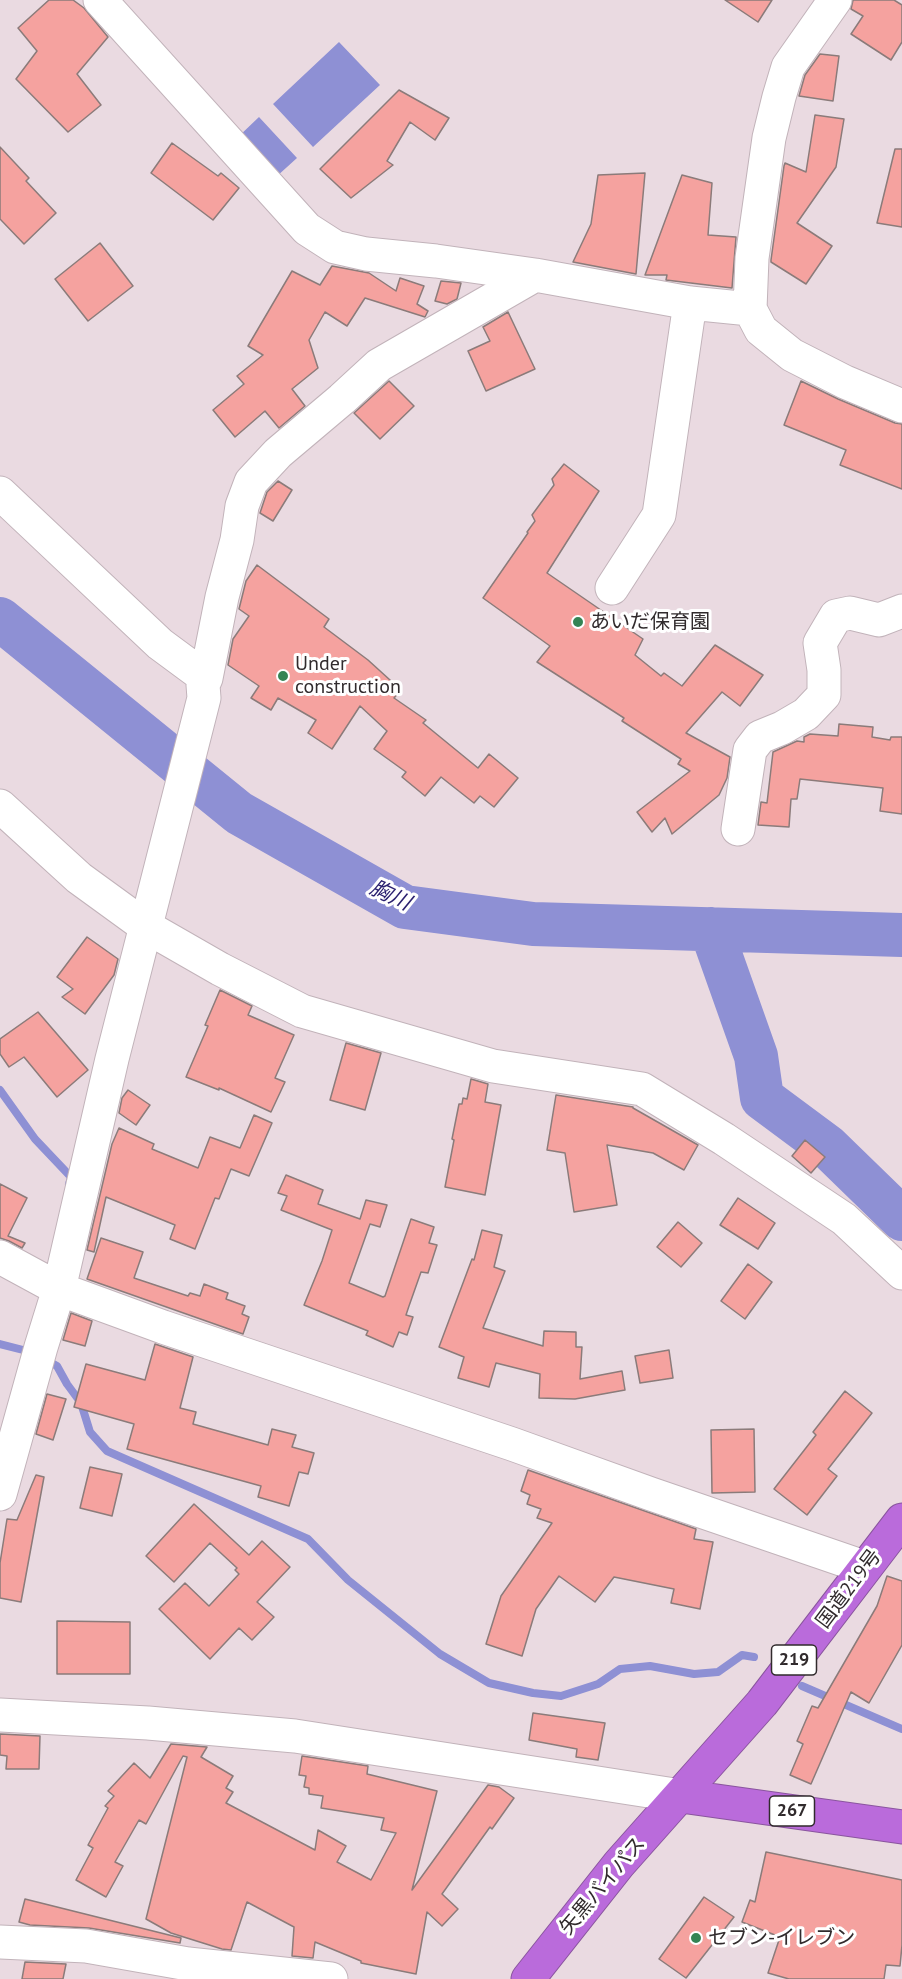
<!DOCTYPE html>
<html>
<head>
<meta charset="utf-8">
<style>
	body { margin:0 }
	canvas { display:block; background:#eadae1 }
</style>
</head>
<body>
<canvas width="902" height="1979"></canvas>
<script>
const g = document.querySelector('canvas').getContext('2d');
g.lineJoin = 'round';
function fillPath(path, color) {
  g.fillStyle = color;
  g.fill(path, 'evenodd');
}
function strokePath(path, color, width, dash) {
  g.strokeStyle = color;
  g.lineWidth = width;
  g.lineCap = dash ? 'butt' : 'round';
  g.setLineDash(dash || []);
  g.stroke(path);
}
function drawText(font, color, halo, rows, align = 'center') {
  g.font = font + ' "PT Sans","Noto Sans JP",sans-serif';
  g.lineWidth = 6;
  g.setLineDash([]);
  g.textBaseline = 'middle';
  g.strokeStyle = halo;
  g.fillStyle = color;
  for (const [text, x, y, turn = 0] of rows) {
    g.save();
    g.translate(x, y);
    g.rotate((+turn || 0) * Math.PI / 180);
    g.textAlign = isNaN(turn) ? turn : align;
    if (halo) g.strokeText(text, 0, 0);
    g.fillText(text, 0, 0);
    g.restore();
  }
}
fillPath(new Path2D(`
	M 339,42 L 380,85 L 313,147 L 273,104 Z
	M 259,117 L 297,158 L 276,177 L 238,137 Z`), '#8e90d4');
strokePath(new Path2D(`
	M 0,1090 L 35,1139 L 71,1177 L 69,1184
	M 0,1344 L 31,1352
	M 46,1360 L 57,1366 L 67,1384 L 81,1403 L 90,1432 L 107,1451 L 308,1539 L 348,1580 L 440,1654 L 489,1683 L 533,1693 L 561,1696 L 598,1684 L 620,1669 L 650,1666 L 694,1674 L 718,1672 L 742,1655 L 754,1657
	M 802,1686 L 902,1729`), '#8e90d4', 8);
strokePath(new Path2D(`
	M 0,619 L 239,813 L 405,907 L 533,924 L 902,935
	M 711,929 L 756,1056 L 762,1098 L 828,1147 L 902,1219`), '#8e90d4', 44);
const building = new Path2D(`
	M 49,0 L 73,0 L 84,8 L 108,37 L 77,74 L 101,105 L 68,132 L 16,79 L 37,51 L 18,28 Z
	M 725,0 L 772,0 L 758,22 Z
	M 853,0 L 894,0 L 902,5 L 902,42 L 891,60 L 851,34 L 863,16 L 851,9 Z
	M 820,54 L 839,56 L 833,101 L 799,96 L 805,75 Z
	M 399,90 L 449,118 L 435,140 L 410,122 L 387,161 L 393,165 L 351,198 L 320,169 Z
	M 815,115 L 844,119 L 836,167 L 797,223 L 832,246 L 806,284 L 771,262 L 771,260 L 784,166 L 785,163 L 806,172 Z
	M 172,143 L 218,176 L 221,173 L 239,188 L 213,220 L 151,173 Z
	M 0,147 L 29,178 L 26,181 L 56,213 L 24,244 L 0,219 Z
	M 895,149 L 902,149 L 902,227 L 877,223 Z
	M 645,173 L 636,274 L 573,262 L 591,224 L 598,175 Z
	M 682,175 L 712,183 L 708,235 L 736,237 L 732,288 L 666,280 L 667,275 L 645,275 Z
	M 100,243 L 133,286 L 88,321 L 55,279 Z
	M 332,266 L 369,273 L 396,291 L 400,278 L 424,286 L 417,304 L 428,311 L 425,317 L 365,298 L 347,326 L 325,312 L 309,340 L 318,368 L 292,389 L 305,406 L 279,428 L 265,411 L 235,437 L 213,410 L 244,384 L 237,376 L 263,355 L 248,346 L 292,271 L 320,285 Z
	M 441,281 L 461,283 L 457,299 L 447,304 L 435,301 Z
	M 508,312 L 535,369 L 486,391 L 468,351 L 490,341 L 483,327 Z
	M 389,381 L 414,406 L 380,439 L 354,413 Z
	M 801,381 L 838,399 L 895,423 L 902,424 L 902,489 L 840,465 L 846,450 L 784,425 Z
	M 564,464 L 599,491 L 547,573 L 643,639 L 635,655 L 661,676 L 664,673 L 682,686 L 715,645 L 763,675 L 740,706 L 722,692 L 686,733 L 730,757 L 727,778 L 719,795 L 672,834 L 665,818 L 652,832 L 637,812 L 690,771 L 678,764 L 681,759 L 622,721 L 624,718 L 537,662 L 550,646 L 483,598 L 528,533 L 527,532 L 535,521 L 532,515 L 554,485 L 552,479 Z
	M 278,481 L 292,490 L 273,521 L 260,513 L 267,492 Z
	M 257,565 L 329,619 L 324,627 L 368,660 L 401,690 L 394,698 L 426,720 L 423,723 L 478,768 L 489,754 L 518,778 L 494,807 L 480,796 L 474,803 L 441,777 L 425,796 L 402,777 L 406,772 L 374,749 L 387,731 L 360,706 L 332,749 L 308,733 L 316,720 L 278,698 L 271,710 L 251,698 L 259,686 L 228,665 L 233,639 L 249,616 L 239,609 L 246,581 Z
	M 839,724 L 873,727 L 872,737 L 890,740 L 891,737 L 902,737 L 902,814 L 880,811 L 883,788 L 800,779 L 797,799 L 791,799 L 789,827 L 758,825 L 761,802 L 767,803 L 773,752 L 797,741 L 804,742 L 804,737 L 810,734 L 838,736 Z
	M 87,937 L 118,959 L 114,975 L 85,1014 L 62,997 L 73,989 L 57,977 Z
	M 220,990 L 252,1006 L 248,1015 L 294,1035 L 275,1078 L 285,1082 L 271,1112 L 219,1088 L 219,1090 L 186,1077 L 208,1026 L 205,1025 Z
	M 38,1012 L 88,1070 L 57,1097 L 24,1057 L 9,1067 L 0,1054 L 0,1039 Z
	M 346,1043 L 381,1053 L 365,1110 L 330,1100 Z
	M 471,1079 L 488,1084 L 485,1102 L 501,1105 L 485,1195 L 445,1187 L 454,1140 L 452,1139 L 459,1104 L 462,1104 L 463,1098 L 467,1099 Z
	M 128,1090 L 150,1105 L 136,1125 L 119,1113 L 122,1098 Z
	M 556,1095 L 633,1107 L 633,1108 L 698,1145 L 684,1170 L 653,1153 L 607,1145 L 617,1205 L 574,1212 L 565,1153 L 547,1150 Z
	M 254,1115 L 272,1123 L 249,1176 L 231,1169 L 219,1199 L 215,1198 L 195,1249 L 170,1239 L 175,1225 L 106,1197 L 94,1252 L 87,1250 L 112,1144 L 119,1128 L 154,1144 L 152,1149 L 198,1168 L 210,1137 L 240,1148 Z
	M 805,1140 L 825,1157 L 811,1173 L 792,1156 Z
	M 286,1175 L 323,1190 L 318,1204 L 360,1219 L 366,1200 L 387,1205 L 380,1227 L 370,1224 L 349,1283 L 383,1297 L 385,1296 L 411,1219 L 434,1227 L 429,1243 L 437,1245 L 428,1273 L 421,1272 L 409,1306 L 406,1315 L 413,1317 L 407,1335 L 399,1332 L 393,1347 L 366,1335 L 368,1331 L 304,1305 L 322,1261 L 332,1230 L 281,1210 L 287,1196 L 278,1193 Z
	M 0,1184 L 27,1198 L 8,1236 L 25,1243 L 22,1248 L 9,1241 L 0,1238 Z
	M 738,1198 L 775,1223 L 758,1249 L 720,1225 Z
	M 678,1222 L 702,1243 L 681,1267 L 657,1247 Z
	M 482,1230 L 502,1235 L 494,1267 L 505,1271 L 483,1328 L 543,1346 L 544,1331 L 576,1332 L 576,1347 L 582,1347 L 580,1379 L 622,1371 L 625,1390 L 575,1399 L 539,1398 L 540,1374 L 496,1363 L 489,1387 L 458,1378 L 464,1357 L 439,1347 L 472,1259 L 474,1260 Z
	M 101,1238 L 143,1252 L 134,1278 L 188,1296 L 190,1293 L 200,1296 L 204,1284 L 228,1293 L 226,1299 L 245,1306 L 242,1314 L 249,1317 L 243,1334 L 87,1279 Z
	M 748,1264 L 772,1282 L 745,1319 L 721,1301 Z
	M 71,1313 L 92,1321 L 85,1346 L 63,1340 Z
	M 155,1344 L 193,1357 L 180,1408 L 196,1412 L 193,1424 L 268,1445 L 272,1429 L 296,1435 L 292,1447 L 314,1453 L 308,1474 L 299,1472 L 289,1506 L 258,1497 L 261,1486 L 127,1449 L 134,1424 L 74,1407 L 86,1364 L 145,1380 Z
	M 669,1350 L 673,1378 L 640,1383 L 635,1356 Z
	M 845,1391 L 872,1413 L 828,1469 L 837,1476 L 807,1515 L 774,1489 L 816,1435 L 813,1432 Z
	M 47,1394 L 66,1399 L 53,1440 L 36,1434 Z
	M 754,1429 L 755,1492 L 712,1493 L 711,1430 Z
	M 90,1467 L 122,1474 L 112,1516 L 80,1508 Z
	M 528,1470 L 696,1529 L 694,1539 L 713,1542 L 700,1609 L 671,1603 L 674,1589 L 614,1577 L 595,1602 L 559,1576 L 536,1609 L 522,1656 L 486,1644 L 501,1596 L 552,1523 L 537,1518 L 541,1509 L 527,1504 L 530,1495 L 521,1491 Z
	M 36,1475 L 44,1477 L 21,1602 L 0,1598 L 0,1563 L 7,1519 L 17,1520 Z
	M 194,1504 L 249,1555 L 262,1541 L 290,1567 L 257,1602 L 274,1617 L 252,1640 L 239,1628 L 210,1659 L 159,1609 L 185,1583 L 209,1606 L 239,1574 L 235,1570 L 237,1568 L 210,1543 L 174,1582 L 146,1556 Z
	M 887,1576 L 902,1581 L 902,1645 L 869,1703 L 851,1692 L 811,1784 L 790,1775 L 803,1744 L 797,1741 L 812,1706 L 818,1708 L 877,1606 Z
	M 57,1621 L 130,1622 L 130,1674 L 57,1674 Z
	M 533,1713 L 605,1723 L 598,1760 L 576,1757 L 577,1749 L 529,1740 Z
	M 0,1734 L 40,1736 L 39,1769 L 6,1769 L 7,1756 L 0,1755 Z
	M 171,1744 L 207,1747 L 201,1757 L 233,1776 L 226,1788 L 233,1792 L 226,1803 L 315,1850 L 318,1830 L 346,1846 L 337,1862 L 371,1880 L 396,1833 L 381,1830 L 384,1818 L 321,1808 L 323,1796 L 309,1794 L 309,1788 L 304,1787 L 306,1776 L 299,1775 L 302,1756 L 368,1766 L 367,1774 L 437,1791 L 412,1890 L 488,1785 L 499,1787 L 514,1798 L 492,1829 L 490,1827 L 442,1894 L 458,1909 L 442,1926 L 427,1912 L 416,1974 L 361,1963 L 361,1961 L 315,1942 L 313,1958 L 292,1956 L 294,1927 L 247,1902 L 231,1950 L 222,1949 L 171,1933 L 146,1919 L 187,1757 L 183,1756 L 146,1824 L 139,1820 L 115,1862 L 123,1866 L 106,1897 L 76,1880 L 93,1848 L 88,1845 L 108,1808 L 105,1806 L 114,1796 L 108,1791 L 134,1763 L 150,1778 Z
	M 766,1852 L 902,1880 L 902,1945 L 900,1966 L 886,1965 L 884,1979 L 789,1979 L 768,1973 L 780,1937 L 742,1922 L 750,1900 L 755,1902 Z
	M 704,1897 L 734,1917 L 686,1978 L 659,1959 Z
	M 25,1899 L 181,1938 L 180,1943 L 89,1928 L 30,1925 L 19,1922 Z
	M 25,1962 L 66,1964 L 63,1979 L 22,1979 Z`);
fillPath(building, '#f5a29f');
strokePath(building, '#8b7b7a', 1.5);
const minor = new Path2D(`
	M 100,0 L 307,229 L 335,247 L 366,254 L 436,261 L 535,275 L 690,303 L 750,309
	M 835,0 L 788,67 L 779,97 L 769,138 L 752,258 L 750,309 L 761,330 L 792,355 L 845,382 L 902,406
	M 0,493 L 160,644 L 206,678
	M 612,588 L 659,515 L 690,303
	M 0,806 L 79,878 L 145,926 L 220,969 L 302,1011 L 493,1066 L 642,1089 L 724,1139 L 844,1219 L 902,1273
	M 738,829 L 750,750 L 760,737 L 782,728 L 806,714 L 824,695 L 824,670 L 820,643 L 836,616 L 850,613 L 879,620 L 902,611
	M 0,1257 L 59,1289 L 163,1327 L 512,1444 L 651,1494 L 864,1567
	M 0,1494 L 41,1347 L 59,1289 L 112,1059 L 204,698 L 203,685 L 206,678 L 222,597 L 237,540 L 242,506 L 251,482 L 278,453 L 342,399 L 379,365 L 535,275
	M 0,1715 L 148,1723 L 295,1736 L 681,1796
	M 0,1942 L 86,1946 L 188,1964 L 331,1979`);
const highway = new Path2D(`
	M 681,1796 L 902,1827
	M 528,1979 L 619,1864 L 762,1703 L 902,1520`);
strokePath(minor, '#c2b3ba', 35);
strokePath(highway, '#8a559e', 35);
strokePath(minor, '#fff', 33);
strokePath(highway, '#ba6bdb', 33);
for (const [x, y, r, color] of [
	[578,622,6,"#348454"],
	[283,676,6,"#348454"],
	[696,1938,6,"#348454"]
]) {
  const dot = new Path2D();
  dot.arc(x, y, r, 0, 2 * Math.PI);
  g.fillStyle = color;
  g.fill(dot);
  strokePath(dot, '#fff', 2);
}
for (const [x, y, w] of [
	[794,1660,45],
	[792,1811,45]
]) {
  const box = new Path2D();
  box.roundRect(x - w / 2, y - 15, w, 30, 4.5);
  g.fillStyle = '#fff';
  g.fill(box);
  strokePath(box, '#312b2d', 1.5);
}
drawText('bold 18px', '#312b2d', null, [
	["219",794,1660],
	["267",792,1811]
]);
drawText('20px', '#312b2d', '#fff', [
	["あいだ保育園",590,622],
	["Under",295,664],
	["construction",295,687],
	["セブン-イレブン",708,1938]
], 'left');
drawText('20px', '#312b2d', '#fff', [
	["国道219号",849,1589,-53],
	["矢黒バイパス",603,1886,-50]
]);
drawText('italic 21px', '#2b2170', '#fff', [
	["胸川",390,896,25]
]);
</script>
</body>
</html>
